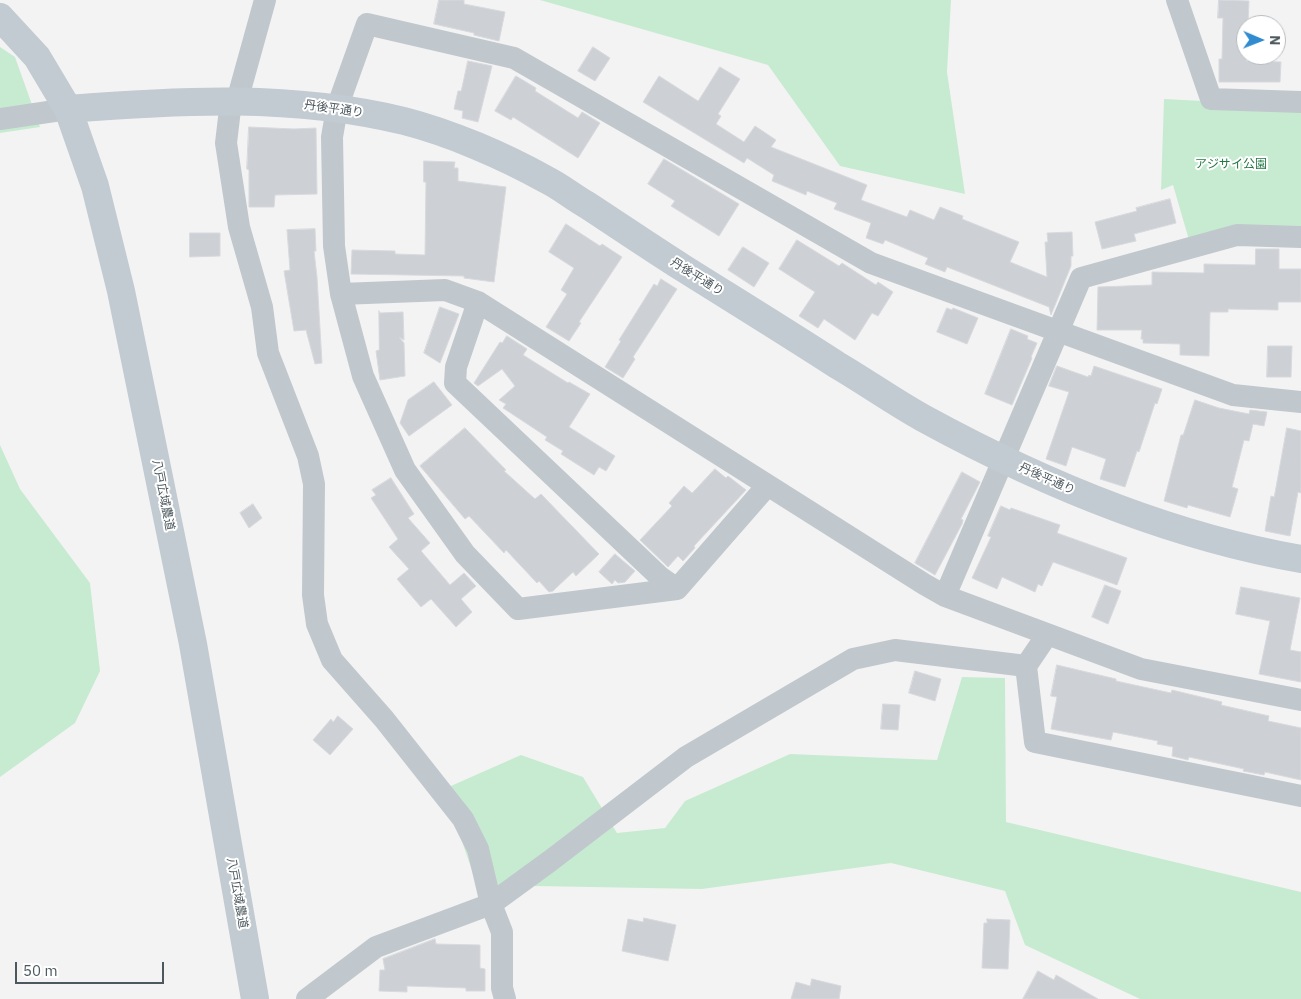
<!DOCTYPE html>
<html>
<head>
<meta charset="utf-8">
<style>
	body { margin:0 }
	#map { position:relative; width:1301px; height:999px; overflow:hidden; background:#f4f3f3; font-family:"IBM Plex Sans",sans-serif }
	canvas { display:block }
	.north { position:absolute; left:1236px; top:15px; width:50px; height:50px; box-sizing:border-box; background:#fff; border:1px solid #b7bcbf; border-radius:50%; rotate:91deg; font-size:14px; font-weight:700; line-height:20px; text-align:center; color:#4c585e }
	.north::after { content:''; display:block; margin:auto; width:18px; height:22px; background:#318bd0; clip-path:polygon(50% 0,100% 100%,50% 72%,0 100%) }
	.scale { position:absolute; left:15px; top:962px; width:149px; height:22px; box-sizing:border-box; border:2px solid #4c585e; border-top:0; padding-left:6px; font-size:15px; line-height:18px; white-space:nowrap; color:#4c585e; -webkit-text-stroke:4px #fff; paint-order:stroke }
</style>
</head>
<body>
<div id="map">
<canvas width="1301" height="999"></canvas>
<div class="north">N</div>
<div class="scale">50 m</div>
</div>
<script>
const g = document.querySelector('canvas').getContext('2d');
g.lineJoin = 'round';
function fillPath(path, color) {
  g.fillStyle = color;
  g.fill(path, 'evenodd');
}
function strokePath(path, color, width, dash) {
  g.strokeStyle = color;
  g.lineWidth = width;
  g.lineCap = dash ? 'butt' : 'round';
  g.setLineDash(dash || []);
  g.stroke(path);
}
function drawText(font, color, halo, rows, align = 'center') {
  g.font = font + ' "IBM Plex Sans","Noto Sans JP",sans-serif';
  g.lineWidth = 4;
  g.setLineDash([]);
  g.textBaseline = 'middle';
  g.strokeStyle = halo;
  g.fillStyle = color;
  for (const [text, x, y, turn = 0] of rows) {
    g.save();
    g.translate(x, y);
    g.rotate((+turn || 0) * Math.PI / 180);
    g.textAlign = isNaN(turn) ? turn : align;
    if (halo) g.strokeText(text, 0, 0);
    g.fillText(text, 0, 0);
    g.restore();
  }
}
fillPath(new Path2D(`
	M 540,0 L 951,0 L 947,72 L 965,194 L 840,166 L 768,65 Z
	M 0,47 L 15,57 L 40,127 L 0,133 Z
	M 1164,99 L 1301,106 L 1301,229 L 1189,240 L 1173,185 L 1161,190 Z
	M 0,445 L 20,489 L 90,583 L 100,671 L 75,723 L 0,777 Z
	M 962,677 L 1005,678 L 1006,822 L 1301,892 L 1301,999 L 1140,999 L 1025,945 L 1005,891 L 891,863 L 702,889 L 477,885 L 444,789 L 521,755 L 583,777 L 617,833 L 665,828 L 685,801 L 790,754 L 937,760 Z`), '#c7ebd1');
const building = new Path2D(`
	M 439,0 L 464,0 L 464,4 L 505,12 L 499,41 L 474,35 L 474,33 L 434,24 Z
	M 1219,0 L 1249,1 L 1248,25 L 1246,25 L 1246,61 L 1281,62 L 1280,82 L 1219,82 L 1219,59 L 1222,59 L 1223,18 L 1218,18 Z
	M 593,47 L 610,58 L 595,81 L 578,71 Z
	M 468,61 L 492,66 L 478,122 L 462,118 L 463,111 L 454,109 L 458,91 L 461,91 Z
	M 720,67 L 740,79 L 718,114 L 721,116 L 716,124 L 744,142 L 755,126 L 776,140 L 771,147 L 867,185 L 861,200 L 907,217 L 910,210 L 934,220 L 940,207 L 963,216 L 962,219 L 1019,242 L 1010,262 L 1047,277 L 1045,242 L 1048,242 L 1047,233 L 1072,232 L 1073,256 L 1071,256 L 1071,266 L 1051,315 L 1049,307 L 947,267 L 945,272 L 925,264 L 928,258 L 885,240 L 883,244 L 866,238 L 871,223 L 834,209 L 837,203 L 807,191 L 806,195 L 772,181 L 774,175 L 747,158 L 744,163 L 643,102 L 659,76 L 698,101 Z
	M 516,76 L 536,88 L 535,91 L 578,118 L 582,112 L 600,123 L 578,158 L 513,117 L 511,120 L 495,111 Z
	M 249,127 L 294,129 L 316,128 L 317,194 L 275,195 L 274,207 L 249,207 L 249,170 L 247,169 Z
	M 664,159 L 739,204 L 719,236 L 671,206 L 675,201 L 648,184 Z
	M 424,161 L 455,162 L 454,168 L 458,168 L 458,181 L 506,187 L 494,282 L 464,278 L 464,276 L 351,274 L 352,250 L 395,251 L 395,254 L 425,255 L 426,182 L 424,182 Z
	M 1170,199 L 1176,223 L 1134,234 L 1136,241 L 1102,249 L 1095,222 L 1137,211 L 1136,208 Z
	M 566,224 L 600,246 L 602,244 L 622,257 L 579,322 L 581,323 L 569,341 L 546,327 L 567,294 L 561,290 L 574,268 L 549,252 Z
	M 315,229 L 316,251 L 314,251 L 317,277 L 322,363 L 315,364 L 306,330 L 294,331 L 284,271 L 290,270 L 287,230 Z
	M 190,233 L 220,233 L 220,256 L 190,257 Z
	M 797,240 L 839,266 L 842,263 L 876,285 L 878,282 L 893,292 L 878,316 L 872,313 L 855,340 L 824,319 L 818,328 L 799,316 L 815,292 L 779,269 Z
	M 743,247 L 769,263 L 754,287 L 728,270 Z
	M 1256,249 L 1279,249 L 1279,269 L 1301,269 L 1301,302 L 1278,302 L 1278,310 L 1228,309 L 1228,312 L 1210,312 L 1209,356 L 1180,355 L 1180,344 L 1143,343 L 1143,339 L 1141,339 L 1142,330 L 1097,330 L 1098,287 L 1152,285 L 1152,272 L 1204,273 L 1204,264 L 1255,265 Z
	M 661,279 L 677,289 L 633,357 L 635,359 L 623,378 L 605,367 L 621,341 L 619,340 L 654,284 L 657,286 Z
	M 440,307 L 459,314 L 440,363 L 424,353 Z
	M 947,308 L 952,310 L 953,308 L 978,318 L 967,344 L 937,332 Z
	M 379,311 L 380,313 L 403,312 L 404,340 L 399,337 L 404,343 L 405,376 L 380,380 L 376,351 L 379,350 Z
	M 1011,329 L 1028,336 L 1027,339 L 1037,343 L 1031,357 L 1032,358 L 1012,405 L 985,394 Z
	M 507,336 L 527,349 L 523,355 L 568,383 L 569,382 L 590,394 L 569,427 L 615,456 L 606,471 L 599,467 L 594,475 L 561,454 L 563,451 L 545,440 L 547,437 L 503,408 L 506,404 L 499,400 L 515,386 L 502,369 L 478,386 L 474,383 L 500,342 L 502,343 Z
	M 1268,346 L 1292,346 L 1291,377 L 1267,377 Z
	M 1057,366 L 1088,377 L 1089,375 L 1091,376 L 1094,366 L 1162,389 L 1157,404 L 1155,403 L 1139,452 L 1137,451 L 1125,487 L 1100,479 L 1106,459 L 1072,447 L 1066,466 L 1046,459 L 1069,392 L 1049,386 Z
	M 434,382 L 452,405 L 409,436 L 400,423 L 408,400 Z
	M 1195,400 L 1219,408 L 1249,414 L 1250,410 L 1267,412 L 1264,426 L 1253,424 L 1249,441 L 1244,440 L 1232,487 L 1238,489 L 1230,517 L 1188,505 L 1187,508 L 1164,501 L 1181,435 L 1183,435 Z
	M 465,428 L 506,470 L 504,471 L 535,499 L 541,494 L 599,554 L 576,576 L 573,572 L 553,591 L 549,592 L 539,581 L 537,583 L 506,550 L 504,553 L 469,516 L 465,519 L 420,466 Z
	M 1287,428 L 1301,431 L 1301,493 L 1298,492 L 1290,536 L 1265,531 L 1271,496 L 1274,497 Z
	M 715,469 L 726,478 L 728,476 L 746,490 L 694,546 L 695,548 L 683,561 L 678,556 L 668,567 L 640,540 L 672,506 L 669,503 L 684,486 L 692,493 Z
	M 962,472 L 980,482 L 961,519 L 963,520 L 962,524 L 935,575 L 915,563 Z
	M 391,478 L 414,514 L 408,518 L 430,543 L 421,551 L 450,585 L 464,573 L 476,586 L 461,599 L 472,612 L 456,627 L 431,599 L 421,607 L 397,579 L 409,569 L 389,547 L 398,539 L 371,498 L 376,495 L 372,490 Z
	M 253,504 L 262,518 L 249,528 L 240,513 Z
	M 1001,506 L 1010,510 L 1011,508 L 1060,525 L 1057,533 L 1127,558 L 1117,585 L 1053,562 L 1042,586 L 1038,584 L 1035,592 L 1002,577 L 997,589 L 972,578 L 991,537 L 988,536 Z
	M 615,554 L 635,571 L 625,582 L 618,583 L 615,580 L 612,584 L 599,572 Z
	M 1105,585 L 1121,591 L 1108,624 L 1092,617 Z
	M 1241,587 L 1300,598 L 1290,650 L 1301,652 L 1301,682 L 1259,674 L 1270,621 L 1236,614 Z
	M 1057,665 L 1116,679 L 1116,681 L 1171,693 L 1172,690 L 1222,702 L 1221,705 L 1269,716 L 1268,721 L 1301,728 L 1301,780 L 1265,772 L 1264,775 L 1243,771 L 1244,769 L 1189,757 L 1188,760 L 1172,756 L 1173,747 L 1157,744 L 1158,741 L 1113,732 L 1111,740 L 1051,729 L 1057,697 L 1051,696 Z
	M 915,671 L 941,679 L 935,701 L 909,693 Z
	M 883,704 L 900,705 L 898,730 L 881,729 Z
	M 338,716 L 353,729 L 330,755 L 313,740 L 331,719 L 333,722 Z
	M 644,918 L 676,925 L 668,961 L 622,951 L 628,919 L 643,922 Z
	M 987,919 L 1010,920 L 1008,969 L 982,968 L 984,923 L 987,923 Z
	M 435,939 L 436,944 L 480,945 L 480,968 L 485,969 L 485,991 L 466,991 L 466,988 L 407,986 L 407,992 L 379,991 L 380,970 L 385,970 L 383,959 Z
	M 1038,971 L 1054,980 L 1056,975 L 1098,999 L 1023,999 Z
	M 812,979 L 841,986 L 839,999 L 791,999 L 796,982 L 810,986 Z`);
fillPath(building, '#cdd0d4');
strokePath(building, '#d7d9dd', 1);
strokePath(new Path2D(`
	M 1177,0 L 1211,99 L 1301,102
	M 231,101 L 226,143 L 239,227 L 262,307 L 268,353 L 308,456 L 314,484 L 313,595 L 317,624 L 332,660 L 384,719 L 463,819 L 478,849 L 491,904 L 502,932 L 502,988 L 505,999
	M 237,101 L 265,0
	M 0,119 L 68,109
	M 341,294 L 445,290 L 478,302 L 924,584 L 945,596 L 1141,669 L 1301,700
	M 478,302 L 456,367 L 455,383 L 660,577 L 677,589
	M 767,486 L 677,589 L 518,609 L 465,554 L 405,470 L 363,376 L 341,294 L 334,246 L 332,137 L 337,108 L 367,24 L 514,58 L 871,263 L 1233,395 L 1301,402
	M 945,596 L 1081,278 L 1237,235 L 1301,237
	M 1026,666 L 1035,742 L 1301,796
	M 307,999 L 376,947 L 491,904 L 550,861 L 686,757 L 853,659 L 895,650 L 1026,666 L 1047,635`), '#c0c8cd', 22);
strokePath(new Path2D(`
	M 0,17 L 37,57 L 68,109 L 95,186 L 121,291 L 193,644 L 255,999
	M 68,109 C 180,100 293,94 404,121 C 451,133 504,156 547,180 C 561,187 573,197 587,205 C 619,226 650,247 683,268 C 734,300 786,332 837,365 C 866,382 894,402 923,418 C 1040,482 1169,536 1301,559`), '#c1cbd1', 28);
drawText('12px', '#4c585e', '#fff', [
	["丹後平通り",334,109,8],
	["丹後平通り",697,277,32],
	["丹後平通り",1047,479,24],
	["八戸広域農道",163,495,79],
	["八戸広域農道",237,893,80]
]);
drawText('12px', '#237843', '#fff', [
	["アジサイ公園",1231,165]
]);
</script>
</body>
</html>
